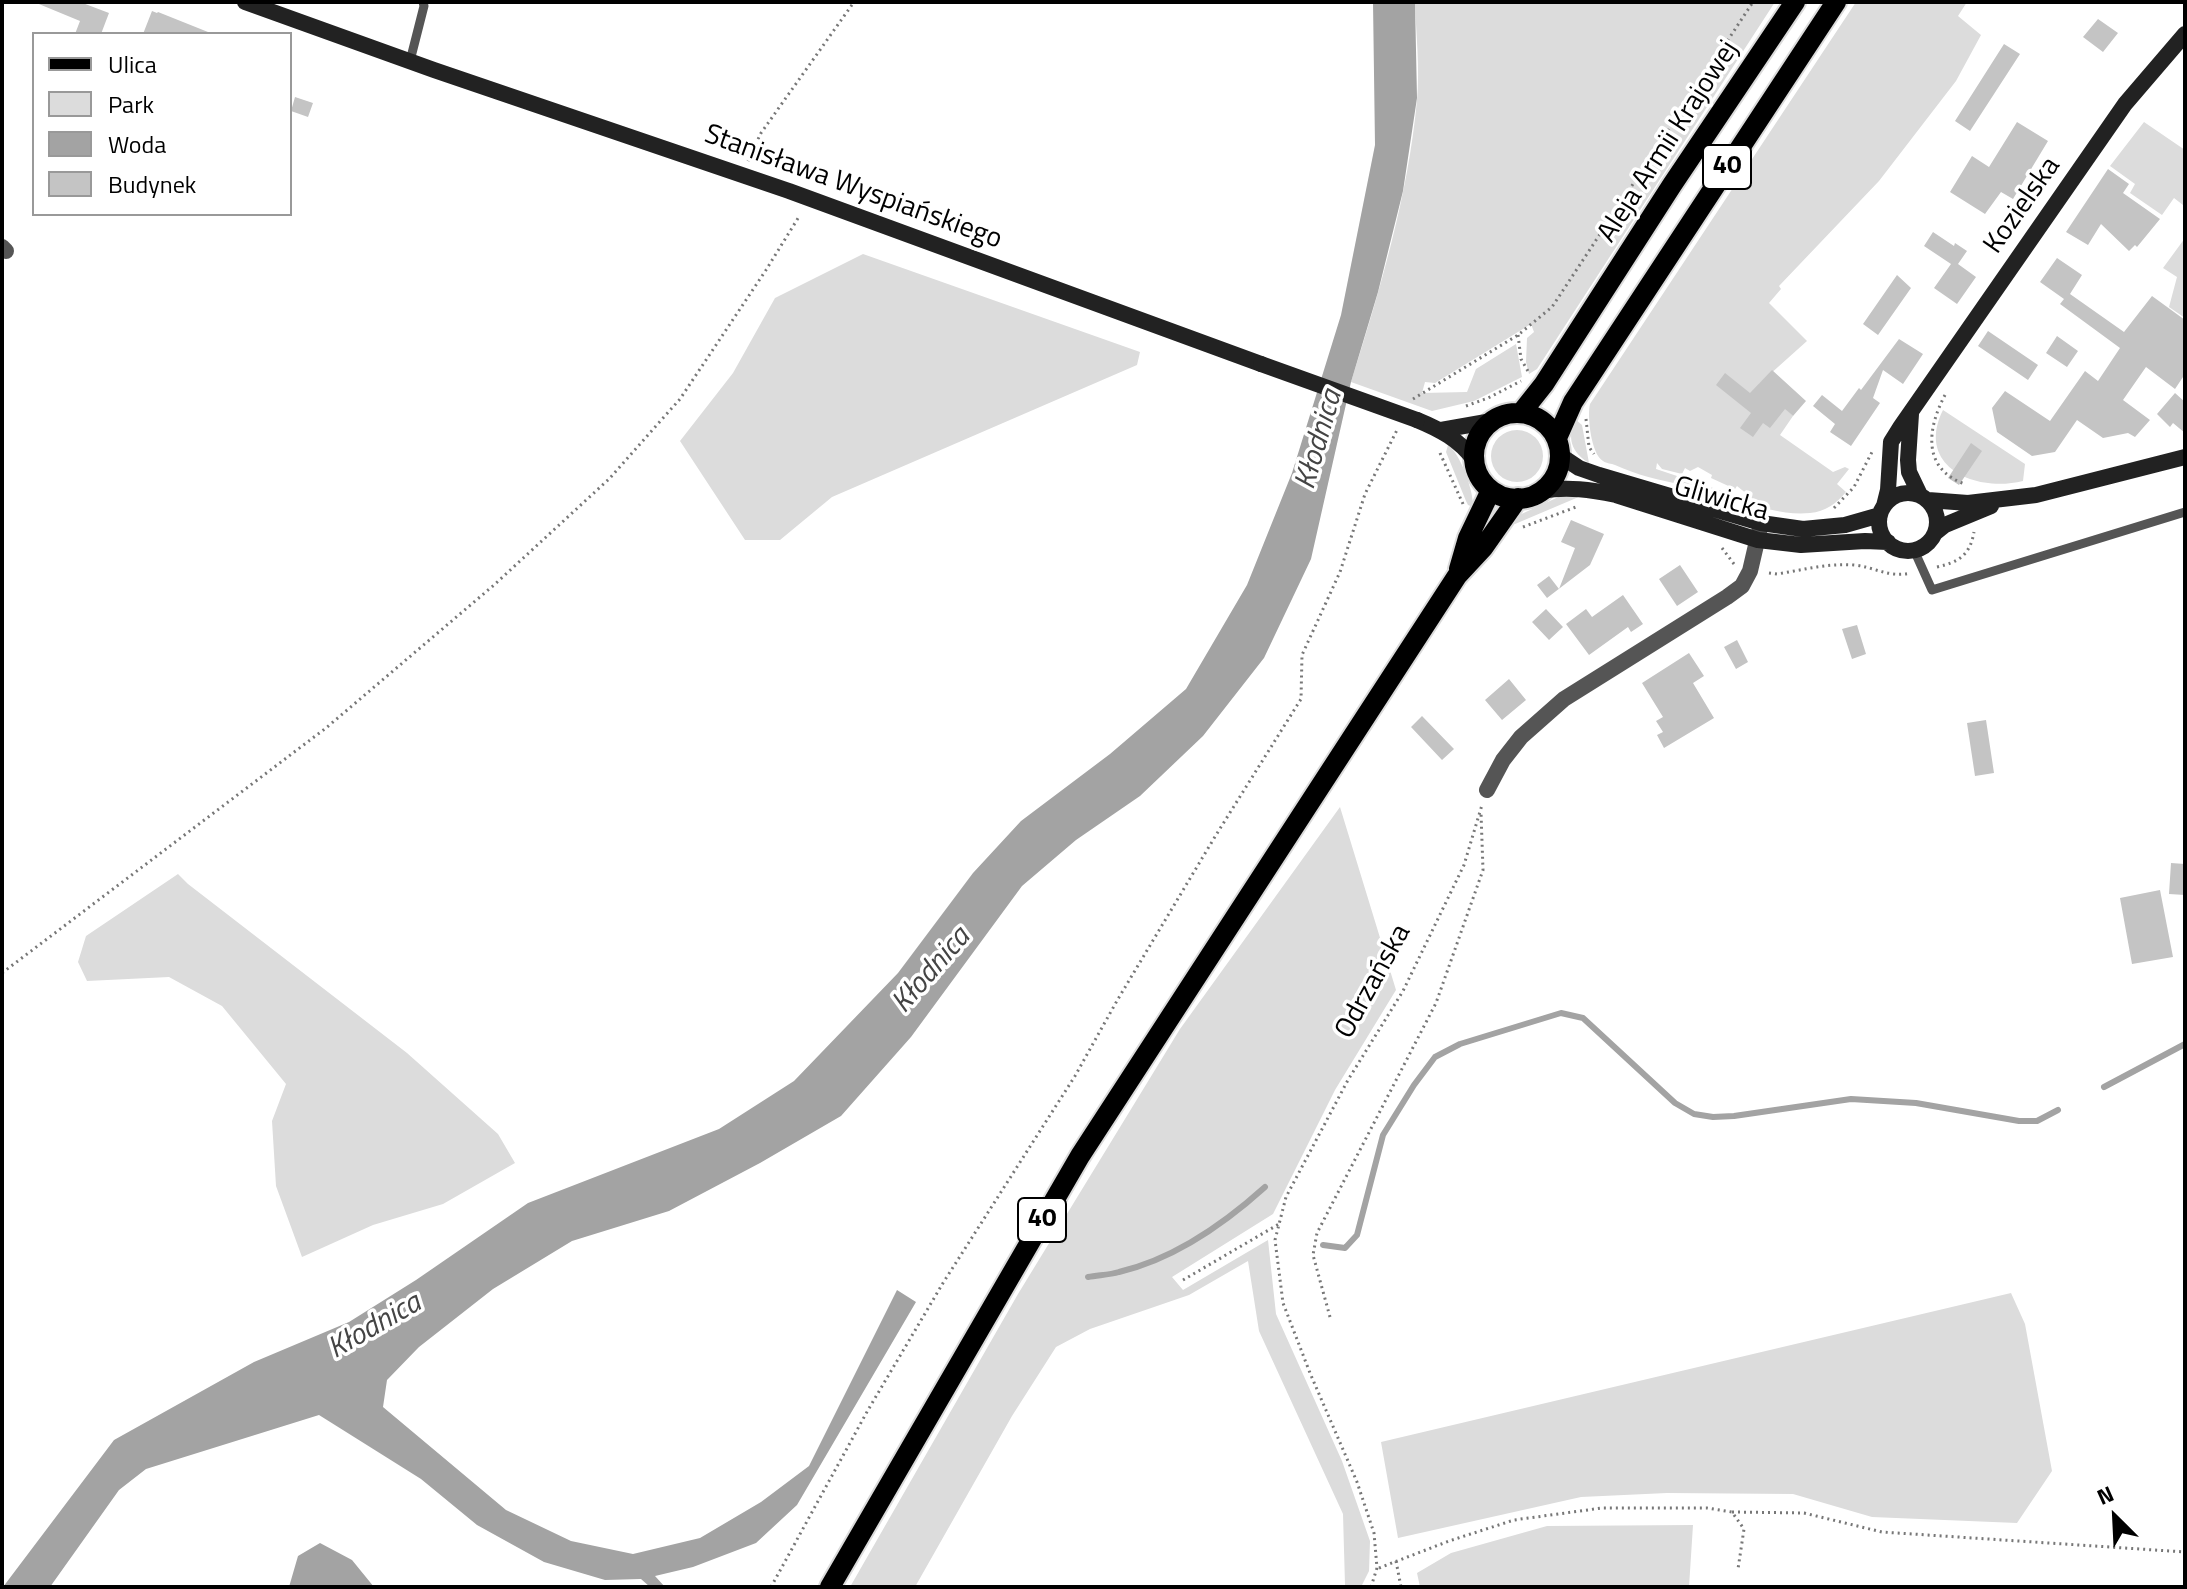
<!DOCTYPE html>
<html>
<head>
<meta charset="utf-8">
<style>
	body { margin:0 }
	#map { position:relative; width:2187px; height:1589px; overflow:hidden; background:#fff; font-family:"Titillium Web",sans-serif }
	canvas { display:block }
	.frame { position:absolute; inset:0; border:4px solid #000; pointer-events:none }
	.legend { position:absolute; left:32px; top:32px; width:260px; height:184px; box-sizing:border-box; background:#fff; border:2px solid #999; margin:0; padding:10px 14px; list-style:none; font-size:24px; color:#000 }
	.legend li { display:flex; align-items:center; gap:16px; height:40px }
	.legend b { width:40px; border:2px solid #999 }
	.north { position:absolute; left:2075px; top:1477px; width:80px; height:80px; -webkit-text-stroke:6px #fff; paint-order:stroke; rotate:336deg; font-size:22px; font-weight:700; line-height:32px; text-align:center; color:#000 }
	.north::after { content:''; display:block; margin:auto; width:28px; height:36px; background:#000; clip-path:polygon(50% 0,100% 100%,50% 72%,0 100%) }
</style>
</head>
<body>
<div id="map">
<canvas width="2187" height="1589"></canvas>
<div class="frame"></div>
<ul class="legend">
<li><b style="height:10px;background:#000"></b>Ulica</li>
<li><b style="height:22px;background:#dcdcdc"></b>Park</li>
<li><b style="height:22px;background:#a3a3a3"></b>Woda</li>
<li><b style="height:22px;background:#c4c4c4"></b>Budynek</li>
</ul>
<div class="north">N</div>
</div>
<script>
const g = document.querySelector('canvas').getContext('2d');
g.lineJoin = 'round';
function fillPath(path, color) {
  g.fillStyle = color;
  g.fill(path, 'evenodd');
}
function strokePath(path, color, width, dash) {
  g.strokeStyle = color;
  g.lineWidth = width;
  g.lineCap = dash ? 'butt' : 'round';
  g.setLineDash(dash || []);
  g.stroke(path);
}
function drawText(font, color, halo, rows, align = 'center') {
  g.font = font + ' "Titillium Web",sans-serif';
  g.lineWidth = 7;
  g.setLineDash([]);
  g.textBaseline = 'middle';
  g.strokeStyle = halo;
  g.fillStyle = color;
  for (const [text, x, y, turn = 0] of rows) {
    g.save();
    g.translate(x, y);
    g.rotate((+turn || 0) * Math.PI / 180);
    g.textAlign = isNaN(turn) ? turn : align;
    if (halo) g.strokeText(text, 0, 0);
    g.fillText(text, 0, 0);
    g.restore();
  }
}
fillPath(new Path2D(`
	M 1415,2 L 1775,2 L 1537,369 L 1529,374 L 1526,362 L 1527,338 L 1534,332 L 1531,324 L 1435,383 L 1425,382 L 1422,393 L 1467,392 L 1476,369 L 1516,344 L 1522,377 L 1474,401 L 1432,411 L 1351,382 C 1380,290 1408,196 1417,100 C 1420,68 1416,34 1415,2 Z
	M 1856,2 L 1967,2 L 1958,16 L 1981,35 L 1956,81 L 1879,181 L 1779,286 L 1781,289 L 1769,303 L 1807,341 L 1759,384 L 1793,416 L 1780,435 L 1833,472 L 1845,467 L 1849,469 L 1837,484 L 1846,492 C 1837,503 1825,512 1810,513 C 1766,517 1727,491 1685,485 C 1661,481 1637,475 1615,465 C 1611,463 1607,464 1603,461 C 1591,454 1587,416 1590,404 ZM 1657,463 L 1662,469 L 1682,474 L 1685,468 L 1690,471 L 1698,467 L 1712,475 L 1711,478 L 1735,489 L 1737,486 L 1758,503 L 1656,469 Z
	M 2144,122 L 2185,150 L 2185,203 L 2183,205 L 2174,198 L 2162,215 L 2130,193 L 2135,184 L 2110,166 Z
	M 2185,238 L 2185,318 L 2169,307 L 2177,277 L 2163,268 Z
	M 863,254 L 1140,352 L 1137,365 L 832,497 L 780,540 L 745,540 L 680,441 L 733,373 L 775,298 Z
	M 1943,410 L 2025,464 L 2023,481 C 1975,493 1915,466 1943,410 Z
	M 1575,419 L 1582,425 L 1589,463 C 1571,452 1567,438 1575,419 Z
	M1491 456a26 26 0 1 1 52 0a26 26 0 1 1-52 0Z
	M 1448,445 C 1460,453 1474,491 1473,507 L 1468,505 L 1466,501 L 1446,452 Z
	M 1565,494 L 1581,496 L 1515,524 L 1507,524 L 1515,517 Z
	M 1340,807 L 1396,990 L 1335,1090 L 1273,1214 L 1172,1277 L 1183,1290 L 1268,1240 L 1276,1314 L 1342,1461 L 1370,1541 L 1369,1571 L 1361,1587 L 1343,1587 L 1345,1585 L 1343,1514 L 1259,1331 L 1248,1261 L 1189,1295 L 1090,1329 L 1056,1347 L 1012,1416 L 915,1587 L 850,1587 L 1018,1294 L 1180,1029 Z
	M 178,874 L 188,884 L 407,1053 L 498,1134 L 515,1163 L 443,1204 L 373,1225 L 302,1257 L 276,1186 L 272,1121 L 286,1084 L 222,1006 L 169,977 L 87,981 L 78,962 L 86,936 Z
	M 2011,1293 L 2025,1324 L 2052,1471 L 2017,1523 L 1872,1517 L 1793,1494 L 1667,1493 L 1581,1497 L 1398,1538 L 1381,1442 Z
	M 1693,1525 L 1689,1587 L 1420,1587 L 1417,1573 L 1451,1553 L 1547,1526 Z`), '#dcdcdc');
fillPath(new Path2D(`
	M 1373,2 L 1415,2 L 1417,98 L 1403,191 L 1378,292 L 1351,382 L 1311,559 L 1264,658 L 1203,736 L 1140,796 L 1076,840 L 1022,886 L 911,1037 L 841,1116 L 760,1163 L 669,1211 L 572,1241 L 493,1289 L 419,1347 L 387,1380 L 383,1407 L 506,1510 L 571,1541 L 633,1554 L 700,1538 L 761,1502 L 809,1466 L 897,1290 L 916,1302 L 797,1505 L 756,1543 L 693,1567 L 655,1576 L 665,1587 L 650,1587 L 641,1579 L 605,1580 L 544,1562 L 477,1525 L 421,1479 L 319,1415 L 146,1469 L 119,1490 L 50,1587 L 3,1587 L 114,1440 L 254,1362 L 349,1322 L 416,1280 L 528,1203 L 719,1129 L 794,1081 L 898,973 L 973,873 L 1021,821 L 1110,754 L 1186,689 L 1247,585 L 1292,473 L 1341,315 L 1375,145 Z
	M 320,1543 L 352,1560 L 374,1587 L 289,1587 L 298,1556 Z`), '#a3a3a3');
strokePath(new Path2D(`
	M 2104,1087 L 2185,1044
	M 1323,1245 L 1345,1248 L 1357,1235 L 1383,1135 L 1414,1085 L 1435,1057 L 1460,1044 L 1561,1013 L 1583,1018 L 1675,1103 L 1694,1114 L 1713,1117 L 1734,1116 L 1851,1099 L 1916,1103 L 2019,1121 L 2037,1121 L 2058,1110
	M 1088,1277 C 1098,1275 1109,1275 1119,1272 C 1174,1259 1224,1224 1265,1187`), '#a3a3a3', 6);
fillPath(new Path2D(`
	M 34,2 L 80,2 L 109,13 L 101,34 L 75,34 L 80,21 Z
	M 152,11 L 157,13 L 158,12 L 213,34 L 143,34 Z
	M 2098,19 L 2118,33 L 2103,52 L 2083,37 Z
	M 2004,44 L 2020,54 L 1970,131 L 1955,121 Z
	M 295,97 L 313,103 L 308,117 L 291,111 Z
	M 2017,122 L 2048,141 L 2013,199 L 2001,192 L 1985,214 L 1950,192 L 1972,156 L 1989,167 Z
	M 2108,169 L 2129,184 L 2123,193 L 2160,219 L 2137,247 L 2135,245 L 2129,251 L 2101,224 L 2088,245 L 2066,232 Z
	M 1933,232 L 1954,246 L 1955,243 L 1967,251 L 1958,264 L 1976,277 L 1957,304 L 1934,288 L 1951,264 L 1924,246 Z
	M 2057,258 L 2082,275 L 2070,294 L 2124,332 L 2152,296 L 2185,320 L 2185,374 L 2175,389 L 2146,367 L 2123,400 L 2150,420 L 2135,437 L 2128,433 L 2103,438 L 2077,420 L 2055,452 L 2032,456 L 1997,432 L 1992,408 L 2005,391 L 2050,421 L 2085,371 L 2098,381 L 2120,348 L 2060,304 L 2064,299 L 2040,282 Z
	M 1897,275 L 1911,288 L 1878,335 L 1863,324 Z
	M 1988,331 L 2038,365 L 2028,380 L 1978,346 Z
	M 2057,336 L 2078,351 L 2067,367 L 2046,353 Z
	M 1899,339 L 1923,354 L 1903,384 L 1883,370 L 1873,398 L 1880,403 L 1851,446 L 1830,432 L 1835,424 L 1813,406 L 1822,395 L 1842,411 L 1859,388 L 1861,390 Z
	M 1772,370 L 1806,401 L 1793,416 L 1785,409 L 1770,428 L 1763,423 L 1753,437 L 1740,428 L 1751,413 L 1716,385 L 1725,373 L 1750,393 Z
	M 2175,393 L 2185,402 L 2185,433 L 2173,423 L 2170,427 L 2157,414 Z
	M 1971,443 L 1982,451 L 1959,485 L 1948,478 Z
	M 1571,520 L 1604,534 L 1590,565 L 1547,598 L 1537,585 L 1549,576 L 1559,589 L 1575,548 L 1561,542 Z
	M 1680,565 L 1698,592 L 1677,606 L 1659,579 Z
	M 1623,595 L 1643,624 L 1631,632 L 1628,627 L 1589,655 L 1566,624 L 1586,609 L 1592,617 Z
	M 1546,609 L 1563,627 L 1549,640 L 1532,622 Z
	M 1857,625 L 1866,654 L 1852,659 L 1842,629 Z
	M 1737,640 L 1748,662 L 1736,669 L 1724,647 Z
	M 1689,653 L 1704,676 L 1693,683 L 1714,718 L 1664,748 L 1657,735 L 1663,732 L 1656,721 L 1663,717 L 1642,683 Z
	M 1509,679 L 1526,700 L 1502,720 L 1485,700 Z
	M 1422,716 L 1454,749 L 1442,760 L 1411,727 Z
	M 1986,720 L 1994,773 L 1975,776 L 1967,723 Z
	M 2171,863 L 2185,864 L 2185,895 L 2169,894 Z
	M 2160,890 L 2173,957 L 2132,964 L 2120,898 Z`), '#c4c4c4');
const primary = new Path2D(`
	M1474 456a43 43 0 1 1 86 0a43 43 0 1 1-86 0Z
	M 1521,413 L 1544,384 L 1672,185 L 1795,2
	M 1557,438 L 1573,402 L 1836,2
	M 1459,569 L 1468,538 L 1491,490
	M 830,1587 L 1080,1156 L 1457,576 L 1483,548 L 1518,498`);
strokePath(primary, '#dbdbdb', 24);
strokePath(new Path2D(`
	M 748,161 L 761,133 L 854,2
	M 1518,335 L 1521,359 L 1529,373
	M 1945,395 C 1927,429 1922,469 1965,484
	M 1413,399 L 1518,335 L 1552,307 L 1753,2
	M 1466,406 L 1488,398 L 1521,381
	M 1586,419 L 1589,447 L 1594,454
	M 1440,453 L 1463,504
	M 1834,508 L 1854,487 L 1872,452
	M 1523,527 L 1576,507
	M 1722,548 L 1734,564
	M 1937,567 C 1959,562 1970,555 1974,532
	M 1769,573 L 1777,574 C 1803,570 1827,563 1854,565 C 1875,567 1888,578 1911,573
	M 2,973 L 326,728 L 494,585 L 609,479 L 680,399 L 766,270 L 800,215
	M 1183,1280 L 1279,1224
	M 1330,1317 L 1313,1255 L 1317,1233 L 1436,1003 L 1483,870 L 1481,813
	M 1732,1512 L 1804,1513 L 1882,1532 L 2185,1552
	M 1396,1561 L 1401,1587
	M 1379,1568 L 1449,1541 L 1514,1520 L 1602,1508 L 1707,1508 L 1732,1512 L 1744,1529 L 1738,1569
	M 771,1587 L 868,1410 L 943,1283 L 1075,1076 L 1118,999 L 1216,835 L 1301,699 L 1302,655 L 1340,572 L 1365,494 L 1397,430
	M 1371,1587 L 1377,1568 L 1374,1533 L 1357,1482 L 1310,1373 L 1283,1303 L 1275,1240 L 1286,1197 L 1348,1080 L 1403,991 L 1464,865 L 1482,805`), '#777', 3, [2, 4]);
strokePath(new Path2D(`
	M 410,61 L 424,6 L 423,2
	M 1914,550 L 1932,590 L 2185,512`), '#555', 9);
strokePath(new Path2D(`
	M 2,247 L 6,251
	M 1487,790 L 1503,760 L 1521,737 L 1564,699 L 1727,597 L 1742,586 L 1750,571 L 1760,528`), '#555', 16);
strokePath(new Path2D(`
	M 245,2 L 434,70 L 789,191 L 1261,364
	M 1911,414 L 1908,460 L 1909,472 L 1920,495
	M 1417,420 C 1439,429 1460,440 1474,460
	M 1441,430 L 1492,421
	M 1561,456 L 1579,468 L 1599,475 L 1761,523 L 1803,529 L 1845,525 L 1880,515
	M 1542,491 C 1567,486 1592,490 1616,495 L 1758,540 L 1801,545 L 1865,541 L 1888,542
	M1879 522a29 29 0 1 1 58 0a29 29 0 1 1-58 0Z
	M 1928,500 L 1968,503 L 2036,495 L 2185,457
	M 1884,506 L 1888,490 L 1891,442 L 1901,426 L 2125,104 L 2185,34
	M 1935,533 L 1945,525 L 1991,506`), '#222', 16);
strokePath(primary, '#000', 20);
strokePath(new Path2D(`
	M 1261,364 L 1417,420`), '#222', 16);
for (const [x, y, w] of [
	[1727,167,48],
	[1042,1220,48]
]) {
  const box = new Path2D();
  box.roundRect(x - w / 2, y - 22, w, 44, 6);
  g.fillStyle = '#fff';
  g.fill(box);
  strokePath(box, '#000', 2);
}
drawText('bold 26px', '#000', null, [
	["40",1727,167],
	["40",1042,1220]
]);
drawText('28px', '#000', '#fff', [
	["Aleja Armii Krajowej",1669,142,-57],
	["Stanisława Wyspiańskiego",853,188,20],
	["Kozielska",2023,206,-55],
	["Gliwicka",1721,500,16],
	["Odrzańska",1374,982,-61]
]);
drawText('italic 30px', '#444', '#fff', [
	["Kłodnica",1320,440,-74],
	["Kłodnica",932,971,-49],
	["Kłodnica",375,1327,-30]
]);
</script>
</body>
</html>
